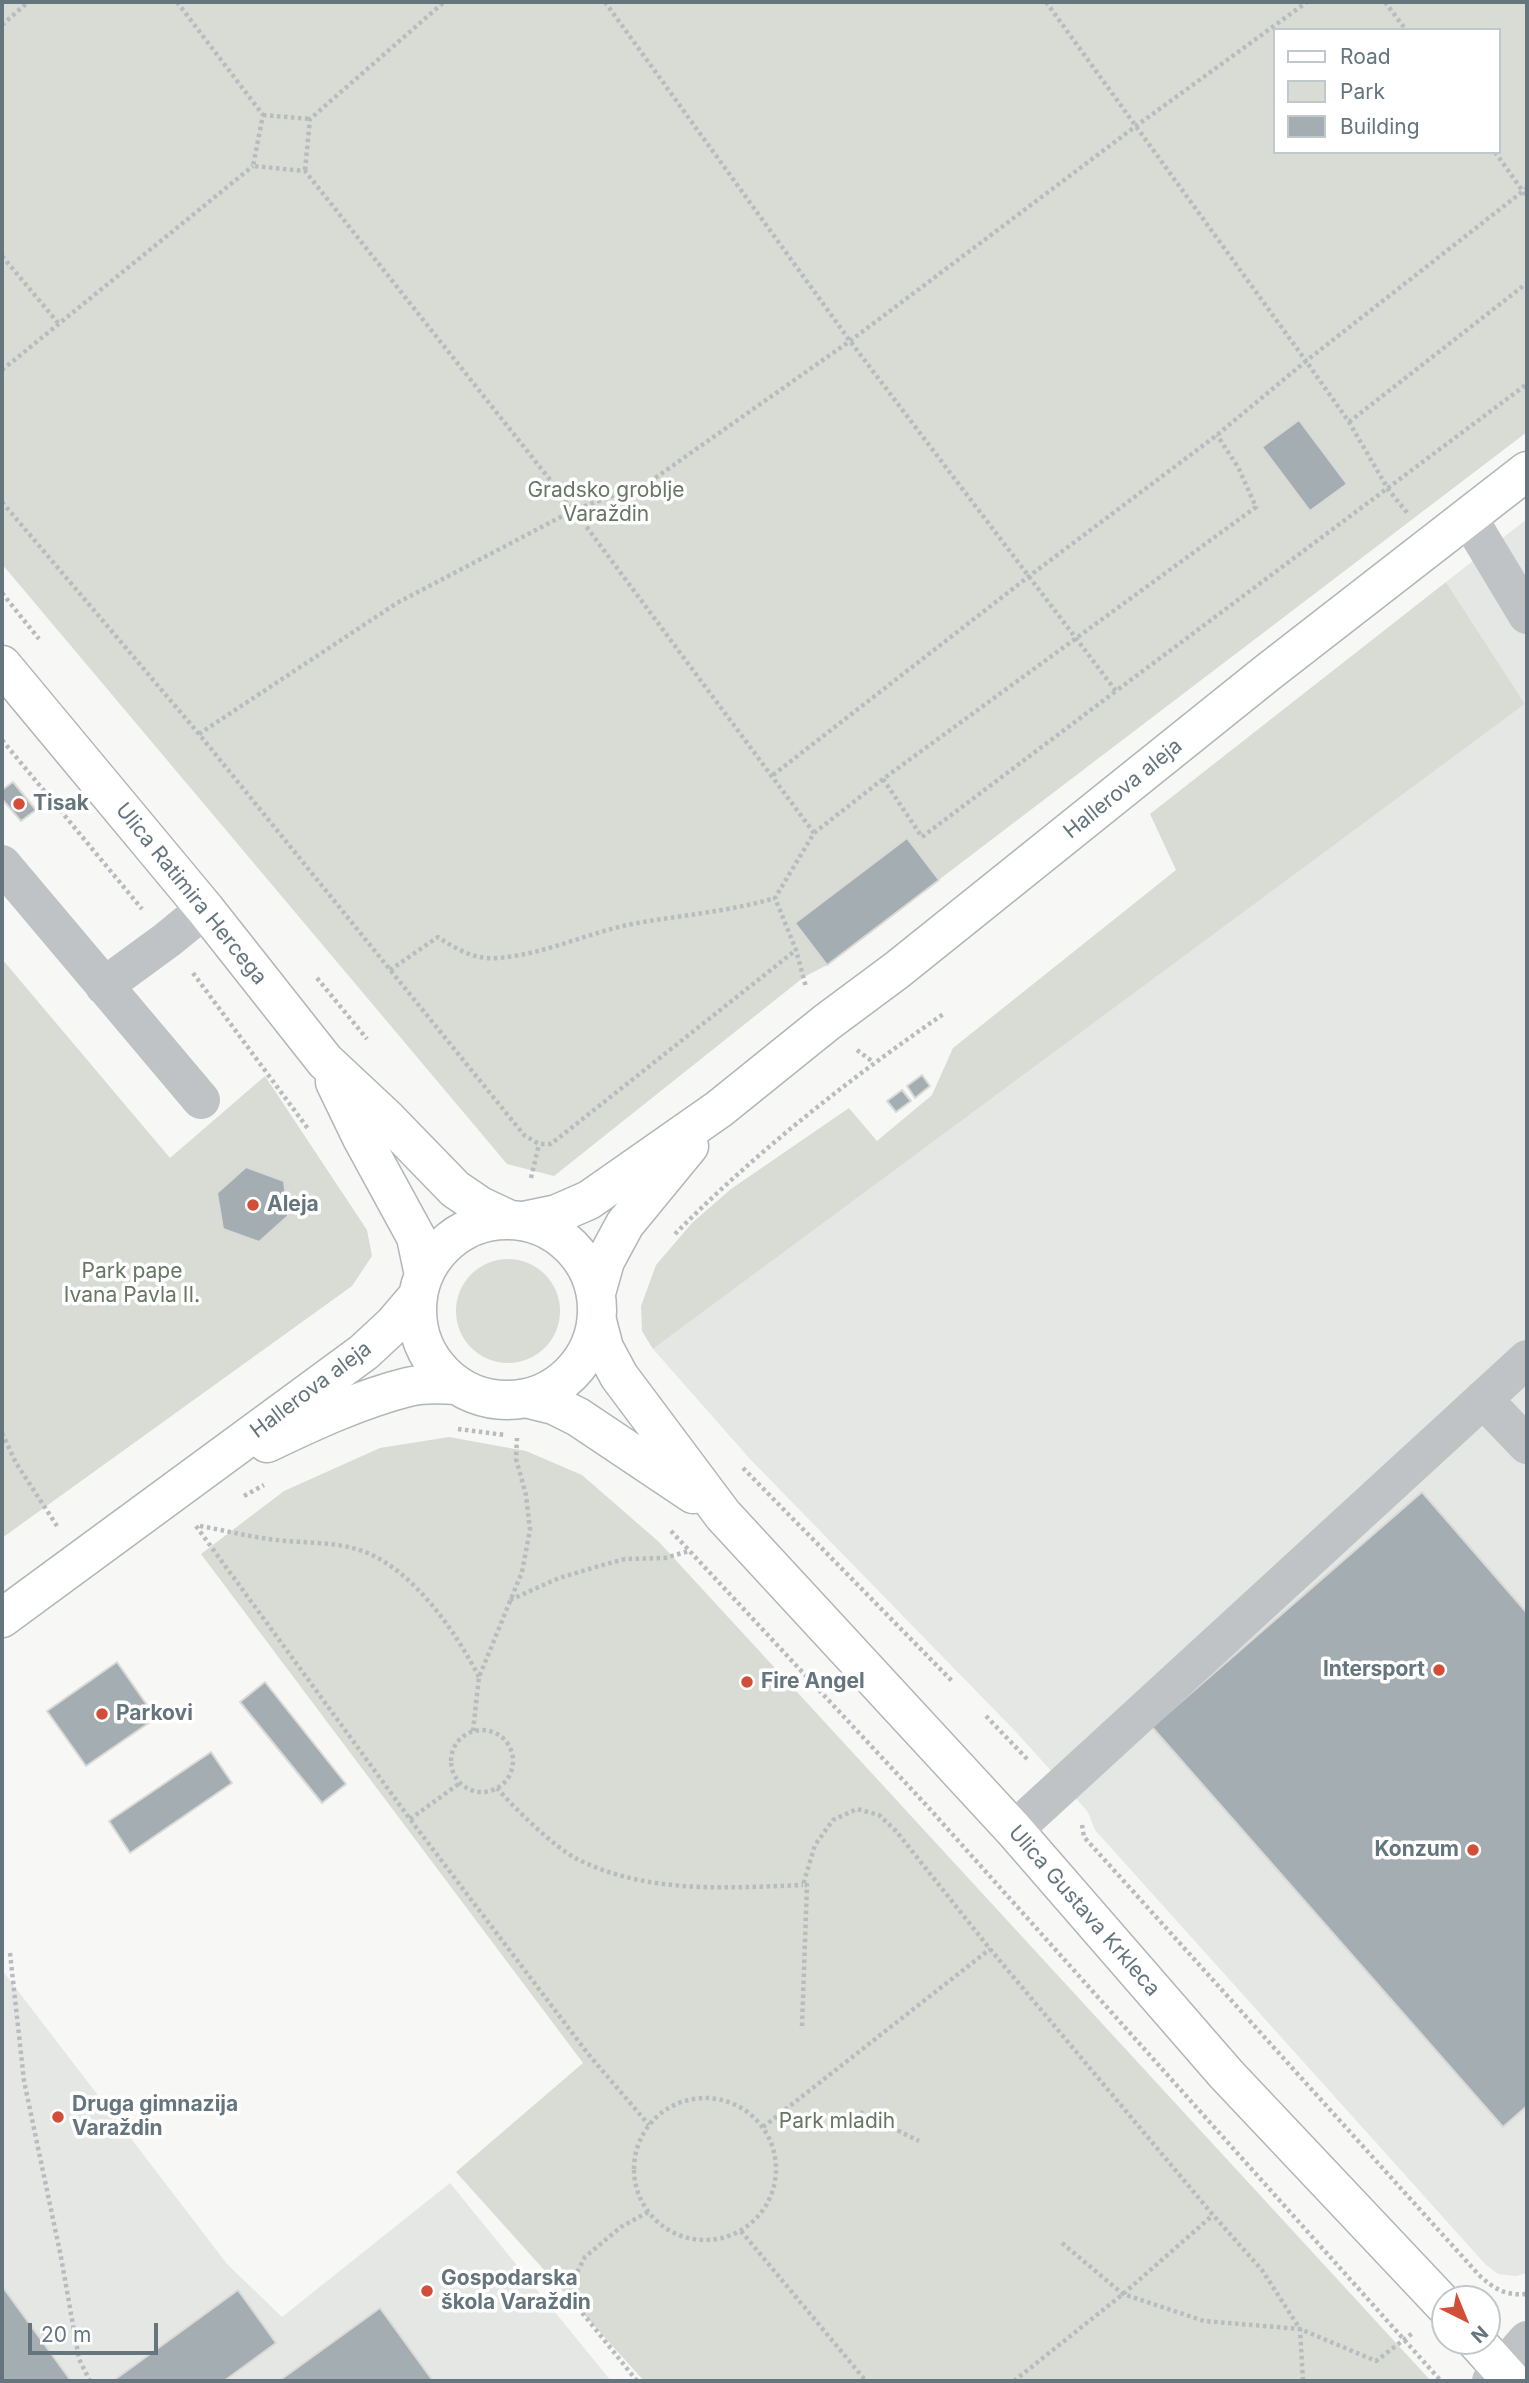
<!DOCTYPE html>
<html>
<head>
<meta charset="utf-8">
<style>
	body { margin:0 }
	#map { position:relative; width:1529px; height:2383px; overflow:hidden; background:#f7f7f5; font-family:Inter,sans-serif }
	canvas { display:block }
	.frame { position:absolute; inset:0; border:4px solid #65757d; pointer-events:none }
	.legend { position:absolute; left:1273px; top:28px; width:228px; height:126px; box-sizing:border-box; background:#fff; border:2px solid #c1c8cb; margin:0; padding:9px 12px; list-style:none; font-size:21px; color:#65757d }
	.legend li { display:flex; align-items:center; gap:14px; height:35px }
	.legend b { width:35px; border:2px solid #c1c8cb }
	.north { position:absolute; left:1431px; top:2285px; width:70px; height:70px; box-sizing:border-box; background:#fff; border:2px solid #c1c8cb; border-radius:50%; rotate:137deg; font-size:19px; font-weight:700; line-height:28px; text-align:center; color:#65757d }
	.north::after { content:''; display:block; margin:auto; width:24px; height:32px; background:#d34e39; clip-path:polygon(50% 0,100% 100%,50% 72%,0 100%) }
	.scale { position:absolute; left:28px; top:2323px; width:130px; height:32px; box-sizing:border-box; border:4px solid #65757d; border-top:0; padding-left:9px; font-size:21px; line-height:24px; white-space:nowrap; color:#65757d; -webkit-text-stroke:5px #fff; paint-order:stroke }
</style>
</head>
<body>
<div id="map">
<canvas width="1529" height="2383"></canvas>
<div class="frame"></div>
<ul class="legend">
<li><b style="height:9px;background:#fff"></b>Road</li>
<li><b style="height:19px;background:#d8dcd5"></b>Park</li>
<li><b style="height:19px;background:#a4adb1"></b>Building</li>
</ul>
<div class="north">N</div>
<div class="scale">20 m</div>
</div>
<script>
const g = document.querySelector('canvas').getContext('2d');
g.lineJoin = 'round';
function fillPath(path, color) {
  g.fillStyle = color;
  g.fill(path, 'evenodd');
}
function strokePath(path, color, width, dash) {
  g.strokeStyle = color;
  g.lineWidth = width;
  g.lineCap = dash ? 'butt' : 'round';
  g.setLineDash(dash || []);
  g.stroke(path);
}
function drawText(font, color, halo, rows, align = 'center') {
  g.font = font + ' Inter,sans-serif';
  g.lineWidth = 7;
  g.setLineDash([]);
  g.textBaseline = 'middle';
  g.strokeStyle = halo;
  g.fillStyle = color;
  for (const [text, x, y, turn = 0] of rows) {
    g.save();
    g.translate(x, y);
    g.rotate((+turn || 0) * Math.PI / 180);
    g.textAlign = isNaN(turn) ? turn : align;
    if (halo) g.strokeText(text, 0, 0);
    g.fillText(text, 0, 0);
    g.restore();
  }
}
fillPath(new Path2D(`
	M 1527,519 L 1527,2273 L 1516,2276 L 1498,2274 L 1486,2265 L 1095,1830 L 1088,1812 L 1017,1733 L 750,1459 L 653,1349 L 1525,704 L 1446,582 Z
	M 2,1970 L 227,2264 L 282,2317 L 450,2183 L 611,2381 L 2,2381 Z`), '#e5e7e5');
fillPath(new Path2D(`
	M 2,2 L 1527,2 L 1527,432 L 827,965 L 804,977 L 554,1176 L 507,1164 L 2,564 ZM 1275,30 L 1499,30 L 1499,152 L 1275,152 Z
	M 1446,582 L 1525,704 L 653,1349 L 642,1331 L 641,1306 L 656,1265 L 692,1223 L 731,1189 L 849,1108 L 877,1141 L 932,1095 L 953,1048 L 1176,870 L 1150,814 Z
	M 2,959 L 170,1158 L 265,1076 L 367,1230 L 372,1256 L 352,1286 L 2,1538 Z
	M456 1311a52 52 0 1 1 104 0a52 52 0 1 1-104 0Z
	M 449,1437 L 526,1451 L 582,1475 L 659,1542 L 1431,2381 L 644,2381 L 456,2172 L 583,2063 L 201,1554 L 284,1491 L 380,1448 Z`), '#d8dcd5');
const building = new Path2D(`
	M 1299,420 L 1347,484 L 1310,511 L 1262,447 Z
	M 13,782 L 36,810 L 21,821 L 2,799 L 2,790 Z
	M 907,838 L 939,880 L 827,965 L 795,923 Z
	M 922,1075 L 930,1086 L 915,1098 L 907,1086 Z
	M 902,1090 L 911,1101 L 896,1112 L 887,1101 Z
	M 246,1167 L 284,1181 L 288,1216 L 259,1242 L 223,1229 L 217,1193 Z
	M 1422,1492 L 1527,1613 L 1527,2106 L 1503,2127 L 1152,1727 Z
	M 117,1662 L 156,1718 L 86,1766 L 47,1711 Z
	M 265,1682 L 346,1784 L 322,1803 L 240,1702 Z
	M 211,1752 L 232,1783 L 130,1853 L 109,1821 Z
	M 2,2286 L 71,2381 L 2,2381 Z
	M 238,2290 L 276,2343 L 224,2381 L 113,2381 Z
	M 380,2308 L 433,2381 L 279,2381 Z`);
fillPath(building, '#a4adb1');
strokePath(building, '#d9d9d7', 2);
const major = new Path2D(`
	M 2,665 L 205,909 L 325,1061 L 387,1119 L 455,1189 L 480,1206 L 510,1220
	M 335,1082 L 362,1138 L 416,1237 L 424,1275
	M417 1310a90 90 0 1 1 180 0a90 90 0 1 1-180 0Z
	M 523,1221 L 557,1214 L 589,1200 L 719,1109 L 827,1022 L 897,970 L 1267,673 L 1527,471
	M 596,1293 L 605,1261 L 625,1224 L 689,1146
	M 597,1321 L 604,1348 L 619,1376 L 723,1515 L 1014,1830 L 1226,2074 L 1445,2306
	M 526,1398 L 554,1405 L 578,1417 L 693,1494
	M 267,1443 C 311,1422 360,1399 408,1387 C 424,1383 441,1384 457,1385
	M 2,1618 L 364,1352 L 393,1325 L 417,1297
	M 1476,2341 L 1512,2381`);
strokePath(major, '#b0b6b9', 41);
strokePath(new Path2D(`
	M 177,2 L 263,115 L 253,166 L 305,171 L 574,510 L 814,833 L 775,898 L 796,950 L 806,987
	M 605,2 L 850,341 L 1116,691 L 1527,384
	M 1046,2 L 1306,361 L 1527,188
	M 1385,2 L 1406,30
	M 2,25 L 28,2
	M 263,115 L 310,119
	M 1495,152 L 1527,197
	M 305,170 L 310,119 L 444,2
	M 2,256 L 59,324
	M 2,370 L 253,166
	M 1349,422 L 1527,283
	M 2,502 L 199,734 L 524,1135 L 539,1144 L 551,1144 L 796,950
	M 2,593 L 39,639
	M 199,734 L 397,603 L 574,510 L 648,483 L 850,341 L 1136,126 L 1307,2
	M 2,740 L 142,909
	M 773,775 L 1028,577 L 1217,435 L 1306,361 L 1349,422 L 1388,489 L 1408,514
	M 883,779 L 922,837 L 1116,691
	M 814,833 L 883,779 L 1256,507 L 1238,467 L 1217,435
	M 390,970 L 438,937 C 456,949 475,960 497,958 C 543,955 587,933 632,924 C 680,915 728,912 775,898
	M 193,973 L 309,1130
	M 317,978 L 367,1039
	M 857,1050 L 873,1062
	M 531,1178 L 539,1144
	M 675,1234 C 757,1151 849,1079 945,1013
	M 458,1429 L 505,1435
	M 2,1433 L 16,1463 L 57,1526
	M 743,1468 L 953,1682
	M 244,1496 L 264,1485
	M 196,1526 L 410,1819 L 589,2055 L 649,2125
	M 200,1526 C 223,1530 246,1536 269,1539 C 301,1544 334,1540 365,1552 C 414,1571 456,1632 479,1677
	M 671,1531 L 928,1807 L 1441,2381
	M 510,1600 L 559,1578 L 599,1566 L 625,1559 L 665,1558 L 689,1551
	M 986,1716 L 1029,1761
	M451 1761a31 31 0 1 1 62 0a31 31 0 1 1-62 0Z
	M 473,1731 L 479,1677 L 522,1572 L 530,1530 L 526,1495 L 516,1459 L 517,1438
	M 497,1788 C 514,1808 554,1847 577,1859 C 647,1894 726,1888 803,1885
	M 410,1819 L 460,1783
	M 1082,1825 L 1084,1837 L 1479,2275 C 1494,2289 1506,2296 1527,2294
	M 10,1953 L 24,2081 L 61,2257 L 79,2359 L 90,2381
	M 802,2026 L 807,1885 L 803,1885 L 815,1845 L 833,1820 L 857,1809 L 879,1815 L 896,1831 L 990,1949 L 1213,2215 L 1262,2270 L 1300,2329 L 1303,2381
	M634 2169a71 71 0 1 1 142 0a71 71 0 1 1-142 0Z
	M 860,2112 L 919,2141
	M 763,2127 L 990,1949
	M 741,2231 L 866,2381
	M 1062,2243 L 1123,2294 L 1204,2321 L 1300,2329 L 1376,2361 L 1414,2332
	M 637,2381 L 580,2310 L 570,2286 L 585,2257 L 621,2227 L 648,2212
	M 1014,2381 L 1123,2294 L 1213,2215`), '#b9bcbe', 4.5, [3.5, 3.5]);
strokePath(new Path2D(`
	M 1468,517 L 1527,615
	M 2,864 L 201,1100
	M 104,986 L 167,940 L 205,909
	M 1483,1399 L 1527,1445
	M 1014,1830 L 1527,1359
	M 1491,2381 L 1527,2340`), '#bfc3c6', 38);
strokePath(major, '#fff', 38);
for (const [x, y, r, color] of [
	[19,804,7,"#d34e39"],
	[253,1205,7,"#d34e39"],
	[1439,1670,7,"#d34e39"],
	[747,1682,7,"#d34e39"],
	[102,1714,7,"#d34e39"],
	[1473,1850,7,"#d34e39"],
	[58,2117,7,"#d34e39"],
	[427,2291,7,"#d34e39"]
]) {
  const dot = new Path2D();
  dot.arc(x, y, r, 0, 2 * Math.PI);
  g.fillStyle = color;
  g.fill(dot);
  strokePath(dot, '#fff', 2.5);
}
drawText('21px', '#687664', '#fff', [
	["Gradsko groblje",606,491],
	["Varaždin",606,515],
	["Park pape",132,1272],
	["Ivana Pavla II.",132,1296],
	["Park mladih",837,2122]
]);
drawText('21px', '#65757d', '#fff', [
	["Hallerova aleja",1123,789,-39],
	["Ulica Ratimira Hercega",191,894,51],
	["Hallerova aleja",311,1390,-37],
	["Ulica Gustava Krkleca",1084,1911,49]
]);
drawText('bold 21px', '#65757d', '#fff', [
	["Tisak",33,804],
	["Aleja",267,1205],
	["Intersport",1425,1670,"right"],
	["Fire Angel",761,1682],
	["Parkovi",116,1714],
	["Konzum",1459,1850,"right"],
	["Druga gimnazija",72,2105],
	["Varaždin",72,2129],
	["Gospodarska",441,2279],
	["škola Varaždin",441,2303]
], 'left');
</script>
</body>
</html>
